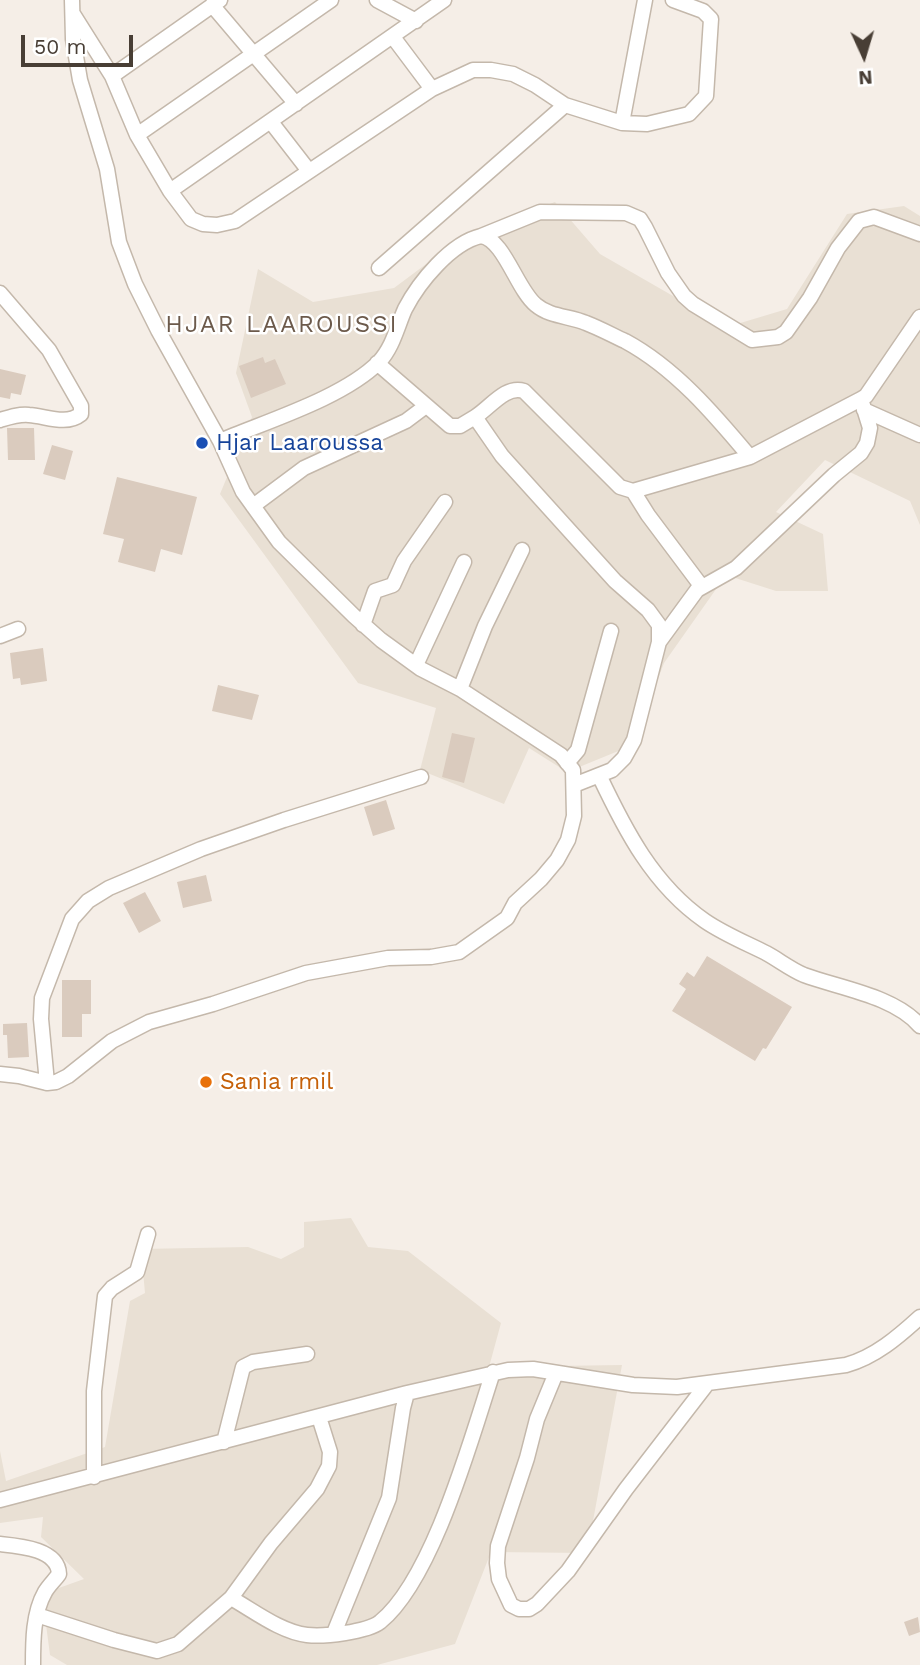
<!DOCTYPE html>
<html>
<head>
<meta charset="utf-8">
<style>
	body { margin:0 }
	#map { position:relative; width:920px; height:1665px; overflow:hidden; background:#f5eee7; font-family:"Work Sans",sans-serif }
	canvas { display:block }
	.north { position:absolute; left:829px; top:21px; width:70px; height:70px; -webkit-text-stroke:5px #fff; paint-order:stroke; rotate:176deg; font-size:19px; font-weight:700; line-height:28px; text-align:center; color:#483e35 }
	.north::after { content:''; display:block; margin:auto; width:24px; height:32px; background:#483e35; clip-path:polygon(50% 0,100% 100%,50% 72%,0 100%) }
	.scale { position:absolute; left:21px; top:35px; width:112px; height:32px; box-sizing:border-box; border:4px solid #483e35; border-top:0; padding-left:9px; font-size:21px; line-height:24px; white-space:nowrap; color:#483e35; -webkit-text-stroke:5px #fff; paint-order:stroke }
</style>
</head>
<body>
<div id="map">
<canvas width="920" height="1665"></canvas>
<div class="north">N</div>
<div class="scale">50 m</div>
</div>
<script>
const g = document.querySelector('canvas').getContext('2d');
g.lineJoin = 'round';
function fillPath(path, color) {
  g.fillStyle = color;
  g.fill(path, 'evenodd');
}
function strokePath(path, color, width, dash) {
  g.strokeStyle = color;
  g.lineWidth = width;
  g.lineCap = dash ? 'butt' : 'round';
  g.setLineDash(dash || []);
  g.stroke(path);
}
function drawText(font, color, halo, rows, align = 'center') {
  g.font = font + ' "Work Sans",sans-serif';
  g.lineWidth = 5;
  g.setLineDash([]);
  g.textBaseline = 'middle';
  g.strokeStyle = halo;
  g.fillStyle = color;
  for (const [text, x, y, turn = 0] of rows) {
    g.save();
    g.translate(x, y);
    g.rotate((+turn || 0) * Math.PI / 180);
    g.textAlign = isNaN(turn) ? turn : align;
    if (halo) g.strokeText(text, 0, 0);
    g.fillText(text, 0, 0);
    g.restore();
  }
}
fillPath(new Path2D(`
	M 555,202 L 600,254 L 727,327 L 787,309 L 847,214 L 904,206 L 920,216 L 920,525 L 910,501 L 825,460 L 776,512 L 823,534 L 828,591 L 776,591 L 726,575 L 664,663 L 633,745 L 567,772 L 529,748 L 504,804 L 420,770 L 436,708 L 358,683 L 220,494 L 252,417 L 236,373 L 258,269 L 313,302 L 394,288 L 469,232 Z
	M 351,1218 L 368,1247 L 408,1251 L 501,1323 L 489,1367 L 622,1365 L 587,1553 L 491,1552 L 455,1644 L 377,1665 L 67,1665 L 50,1655 L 42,1594 L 84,1579 L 41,1537 L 43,1517 L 0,1523 L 0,1451 L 6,1481 L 105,1447 L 130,1301 L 145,1293 L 141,1249 L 248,1247 L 281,1259 L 304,1247 L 304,1222 Z`), '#e9e0d4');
fillPath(new Path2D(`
	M 263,357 L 265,363 L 275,359 L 286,384 L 251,398 L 239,366 Z
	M 0,369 L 26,375 L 21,395 L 11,393 L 10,399 L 0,397 Z
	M 7,428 L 34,428 L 35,460 L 8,460 Z
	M 52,445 L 73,451 L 65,480 L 43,474 Z
	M 117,477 L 197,497 L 182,555 L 161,549 L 155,572 L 118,562 L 124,539 L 103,534 Z
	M 43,648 L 47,681 L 21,685 L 20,678 L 13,679 L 10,653 Z
	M 218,685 L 259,695 L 252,720 L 212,711 Z
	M 452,733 L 475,738 L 464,783 L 442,777 Z
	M 386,800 L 395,829 L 373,836 L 364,807 Z
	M 206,875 L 212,901 L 183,908 L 177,882 Z
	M 145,892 L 161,921 L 139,933 L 123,903 Z
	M 707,956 L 792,1007 L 766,1049 L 763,1048 L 755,1061 L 672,1011 L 686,989 L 679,984 L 687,972 L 694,977 Z
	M 62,980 L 91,980 L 91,1014 L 82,1014 L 82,1037 L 62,1037 Z
	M 27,1023 L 29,1057 L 8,1058 L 7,1035 L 3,1035 L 3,1024 Z
	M 918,1617 L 920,1632 L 909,1636 L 904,1622 Z`), '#dacbbe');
const minor = new Path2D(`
	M 377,0 L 416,21
	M 212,5 L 296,104
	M 73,14 L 112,76 L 137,135 L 170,191 L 191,219 L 203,224 L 217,225 L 235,221 L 432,89 L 473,70 L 491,70 L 513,74 L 535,85 L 565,105 L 622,123 L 647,124 L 689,114 L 706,96 L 711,19 L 703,11 L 673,0
	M 393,37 L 432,89
	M 112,76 L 220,0
	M 271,122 L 309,171
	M 622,123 L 645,0
	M 137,135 L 331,0
	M 170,191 L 444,0
	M 481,236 L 540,212 L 626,213 L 640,219 L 645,227 L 668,273 L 684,296 L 693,304 L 752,340 L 778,337 L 786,332 L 810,298 L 838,248 L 859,221 L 874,217 L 920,234
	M 379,268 L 565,105
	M 0,293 L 49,350 L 81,406 L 81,414 C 66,426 46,416 29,415 C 19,414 10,417 0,420
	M 377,363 L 450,426 L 460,426 L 475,417
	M 864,410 L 920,435
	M 220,441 C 267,421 343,398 379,362 C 393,347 397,327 405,309 C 419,282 451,243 481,236 C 504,239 517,290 536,305 C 550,317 570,316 586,323 C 599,328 612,335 625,341 C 675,368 714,414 750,457 L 633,491 L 620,487 L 524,391 C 505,385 490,408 475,417 L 502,456 L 615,581 L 648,610 L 659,625 L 659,642 L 634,740 L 624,758 L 612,770 L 574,785
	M 750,457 L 861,399
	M 633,491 L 648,515 L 702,587
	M 253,506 L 304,468 L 406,421 L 426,406
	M 363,625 L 375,591 L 393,585 L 404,561 L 445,502
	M 0,636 L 18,629
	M 659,642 L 697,590 L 736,568 L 834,475 L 861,453 L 867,443 L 870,428 L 861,399 L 866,396 L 920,317
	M 416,665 L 464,562
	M 460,689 L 485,626 L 522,550
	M 567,763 L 578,750 L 611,631
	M 599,775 C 625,830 653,885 705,921 C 724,934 746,943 766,953 C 779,960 790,969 804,975 C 839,988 895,996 920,1026
	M 0,1074 L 19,1076 L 47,1083 L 56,1082 L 68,1076 L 112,1041 L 149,1022 L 213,1004 L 306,973 L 388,958 L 431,957 L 459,952 L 507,918 L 515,903 L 541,879 L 557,860 L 568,840 L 574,816 L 573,770 L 561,755 L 460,689 L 421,669 L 381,640 L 354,616 L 279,542 L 243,492 L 220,441 L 158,330 L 135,284 L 119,242 L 107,169 L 80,80 L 73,39 L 72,0
	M 47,1083 L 41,1019 L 42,998 L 72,919 L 88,901 L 109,888 L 201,849 L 284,820 L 421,777
	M 556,1373 L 537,1419 L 527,1458 L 498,1546 L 497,1563 L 499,1579 L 511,1605 L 519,1609 L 529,1609 L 537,1604 L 568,1571 L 626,1489 L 707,1384
	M 224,1442 L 243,1367 L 253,1362 L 307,1354
	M 94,1477 L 94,1391 L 105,1296 L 112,1288 L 137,1272 L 148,1234
	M 0,1500 L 407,1393 L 508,1370 L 533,1369 L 633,1385 L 677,1387 L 846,1365 C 875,1357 898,1337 920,1317
	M 0,1544 C 20,1546 58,1549 59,1574 C 55,1580 49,1585 45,1592 C 33,1613 33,1641 33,1665
	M 231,1598 L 271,1543 L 317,1489 L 329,1466 L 330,1452 L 319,1417
	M 37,1615 L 114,1640 L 157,1651 L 178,1644 L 231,1598 C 254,1611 281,1632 307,1635 C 324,1637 367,1632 380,1622 C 433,1579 471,1439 493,1372
	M 334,1633 L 389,1498 L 403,1408 L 407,1393`);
strokePath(minor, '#c4b8ab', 17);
strokePath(minor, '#fff', 14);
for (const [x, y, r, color] of [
	[202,443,7,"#1a4fb4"],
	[206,1082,7,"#e8710a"]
]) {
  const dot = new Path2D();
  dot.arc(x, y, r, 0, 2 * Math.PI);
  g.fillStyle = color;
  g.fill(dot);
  strokePath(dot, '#fff', 2.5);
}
drawText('23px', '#164399', '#fff', [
	["Hjar Laaroussa",216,443]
], 'left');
drawText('23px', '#c56008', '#fff', [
	["Sania rmil",220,1082]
], 'left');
g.letterSpacing = '2px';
drawText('24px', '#6c5a4b', '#fff', [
	["HJAR LAAROUSSI",282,325]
]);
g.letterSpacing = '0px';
</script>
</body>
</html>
